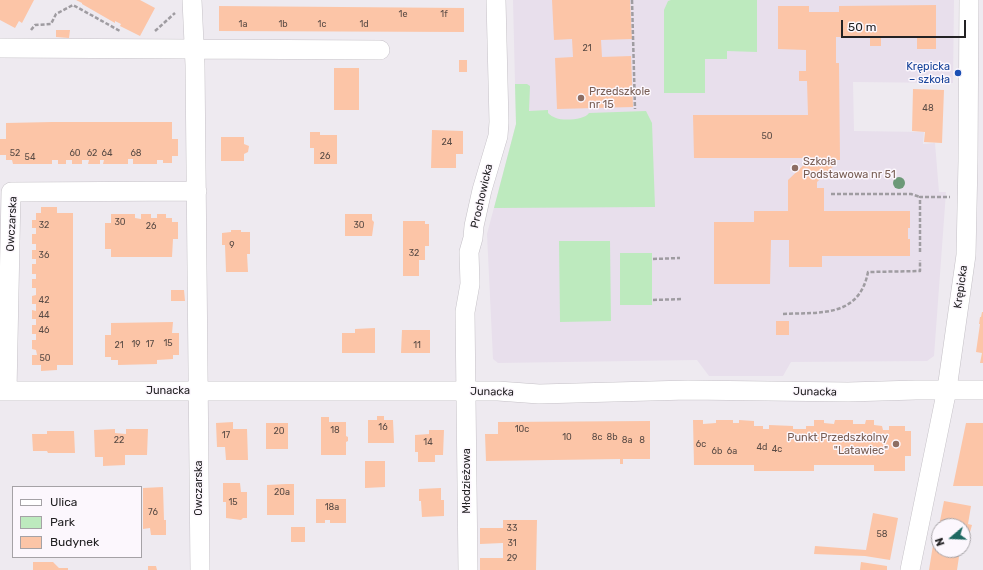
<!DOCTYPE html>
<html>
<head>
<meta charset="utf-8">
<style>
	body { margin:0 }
	#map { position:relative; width:983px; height:570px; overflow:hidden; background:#eeeaf0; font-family:Rubik,sans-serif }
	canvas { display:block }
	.legend { position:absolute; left:12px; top:486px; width:130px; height:72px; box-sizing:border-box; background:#fcf7fd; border:1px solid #a5a2a6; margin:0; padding:5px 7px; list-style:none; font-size:12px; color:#232224 }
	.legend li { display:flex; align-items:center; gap:8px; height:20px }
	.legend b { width:20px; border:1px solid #a5a2a6 }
	.north { position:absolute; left:931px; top:518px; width:40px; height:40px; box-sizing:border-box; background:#fcf7fd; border:1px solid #a5a2a6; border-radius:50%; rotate:251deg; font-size:11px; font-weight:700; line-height:16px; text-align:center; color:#232224 }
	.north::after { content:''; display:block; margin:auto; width:14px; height:18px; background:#1d6861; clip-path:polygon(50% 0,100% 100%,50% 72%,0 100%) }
	.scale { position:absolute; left:841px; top:20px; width:125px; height:18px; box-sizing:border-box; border:2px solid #232224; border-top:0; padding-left:5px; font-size:12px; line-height:14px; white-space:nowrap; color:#232224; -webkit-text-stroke:3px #fcf7fd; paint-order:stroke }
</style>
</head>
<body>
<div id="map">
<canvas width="983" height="570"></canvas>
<ul class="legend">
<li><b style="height:5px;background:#fff"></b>Ulica</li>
<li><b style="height:11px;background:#bdeabe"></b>Park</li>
<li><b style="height:11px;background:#fcc5a7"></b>Budynek</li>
</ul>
<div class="north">N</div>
<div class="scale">50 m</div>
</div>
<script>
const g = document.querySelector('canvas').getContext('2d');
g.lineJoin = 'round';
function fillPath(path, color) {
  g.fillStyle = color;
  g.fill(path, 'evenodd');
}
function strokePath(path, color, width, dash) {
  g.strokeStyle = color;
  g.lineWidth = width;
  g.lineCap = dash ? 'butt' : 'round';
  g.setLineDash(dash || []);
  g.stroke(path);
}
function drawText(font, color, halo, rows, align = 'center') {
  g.font = font + ' Rubik,sans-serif';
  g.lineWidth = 3;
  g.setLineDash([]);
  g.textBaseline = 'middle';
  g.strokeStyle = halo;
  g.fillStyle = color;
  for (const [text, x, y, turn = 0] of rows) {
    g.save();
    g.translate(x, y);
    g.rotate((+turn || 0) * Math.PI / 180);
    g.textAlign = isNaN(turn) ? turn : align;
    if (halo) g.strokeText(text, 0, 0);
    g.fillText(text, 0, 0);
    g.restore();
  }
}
fillPath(new Path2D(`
	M 513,0 L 954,0 L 953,83 L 853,82 L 854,131 L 924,132 L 923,144 L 935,143 L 939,192 L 946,192 L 934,356 L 927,361 L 791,362 L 783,376 L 709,376 L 697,360 L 498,363 L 493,359 L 487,234 L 516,124 Z`), '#e8dfec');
fillPath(new Path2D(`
	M 671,0 L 757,0 L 757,52 L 727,51 L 727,59 L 705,59 L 705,93 L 664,93 L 664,10 L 668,1 Z
	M 515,84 L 527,84 L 530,86 L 529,111 L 548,110 L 548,113 C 550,115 553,117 556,118 C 563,121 585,120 589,113 L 646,111 L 652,123 L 655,207 L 494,208 L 516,124 Z
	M 559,241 L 610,241 L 611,321 L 560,322 Z
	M 620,253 L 652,253 L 652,305 L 620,305 Z`), '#bdeabe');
fillPath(new Path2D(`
	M 0,0 L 34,0 L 22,23 L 19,21 L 15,28 L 0,20 Z
	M 76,0 L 140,0 L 155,8 L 140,36 L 120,26 L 121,24 L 115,21 L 115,23 L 82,4 L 82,3 Z
	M 552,0 L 630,0 L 632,39 L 601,40 L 602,57 L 631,56 L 633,107 L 557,109 L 555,58 L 573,57 L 572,39 L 554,40 Z
	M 936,5 L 936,49 L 917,49 L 917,37 L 881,37 L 881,46 L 870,46 L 870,37 L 836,37 L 836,63 L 839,63 L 840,160 L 837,160 L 837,163 L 817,182 L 817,188 L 824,188 L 824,211 L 910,211 L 910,228 L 908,228 L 908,239 L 910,239 L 910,256 L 822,256 L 822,267 L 789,267 L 789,240 L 771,240 L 770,284 L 714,284 L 714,222 L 754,222 L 754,211 L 788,211 L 788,180 L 809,160 L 809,158 L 694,158 L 693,115 L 808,115 L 807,81 L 799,81 L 799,71 L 806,71 L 806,50 L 778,49 L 778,6 L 809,6 L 809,12 L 839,12 L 839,6 Z
	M 219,6 L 464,8 L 464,32 L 219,31 Z
	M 56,30 L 70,30 L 69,38 L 56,37 Z
	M 459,60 L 467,60 L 467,72 L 459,72 Z
	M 334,68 L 359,68 L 359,110 L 334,110 Z
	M 913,89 L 944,90 L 942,143 L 924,142 L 925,132 L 912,131 Z
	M 52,122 L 172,122 L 172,139 L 178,139 L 178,156 L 172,156 L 172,163 L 163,163 L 163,160 L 157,160 L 157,164 L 133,164 L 133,159 L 128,159 L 128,164 L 103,164 L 104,160 L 100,160 L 100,164 L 88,164 L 89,160 L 82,160 L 82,164 L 72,164 L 72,160 L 66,160 L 66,164 L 58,164 L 58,160 L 52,160 L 52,164 L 13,164 L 12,160 L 6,160 L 6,155 L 0,155 L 0,139 L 6,139 L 6,123 Z
	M 432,130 L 463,131 L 463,154 L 456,154 L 456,168 L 431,168 Z
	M 310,132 L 320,132 L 320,135 L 337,135 L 337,164 L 314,164 L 314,148 L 310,148 Z
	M 221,137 L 244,137 L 244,144 L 249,146 L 248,152 L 244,154 L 244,161 L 221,161 Z
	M 41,207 L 57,207 L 57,213 L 73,213 L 73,365 L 57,365 L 57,370 L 41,371 L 41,365 L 32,365 L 32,355 L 37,355 L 36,350 L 32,349 L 32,340 L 36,340 L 36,334 L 32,334 L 32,325 L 36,325 L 36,319 L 32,319 L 32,310 L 36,311 L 36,304 L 32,304 L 32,296 L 36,295 L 36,288 L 32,288 L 32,279 L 36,279 L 36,274 L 32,274 L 32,264 L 36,264 L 36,259 L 32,259 L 32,250 L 36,250 L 36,244 L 32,244 L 32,234 L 36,234 L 36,228 L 32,228 L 32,220 L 36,220 L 36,213 L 41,213 Z
	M 111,214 L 135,214 L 135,218 L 141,219 L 141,214 L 151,214 L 151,218 L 157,218 L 157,214 L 166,214 L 166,218 L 172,218 L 172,222 L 178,222 L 178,239 L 173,239 L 172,257 L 111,257 L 111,249 L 105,249 L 105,223 L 111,223 Z
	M 345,214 L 372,214 L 372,220 L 374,222 L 372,236 L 345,236 Z
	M 403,221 L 425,221 L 425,224 L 429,224 L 429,246 L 425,246 L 425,260 L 419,260 L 419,276 L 403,276 Z
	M 231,230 L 241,230 L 241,232 L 250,232 L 250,254 L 247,254 L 248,272 L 226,272 L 225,245 L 222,245 L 222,233 L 231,232 Z
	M 171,290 L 184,290 L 185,301 L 171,301 Z
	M 982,312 L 983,312 L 983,363 L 980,363 L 982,353 L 976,352 L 980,324 L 979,324 L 980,317 L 981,317 Z
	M 776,321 L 789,321 L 789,335 L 776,335 Z
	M 173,322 L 172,333 L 179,333 L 179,355 L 173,355 L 173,359 L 157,360 L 157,364 L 118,365 L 118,360 L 111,360 L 111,357 L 105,357 L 105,335 L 111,335 L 111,323 Z
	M 375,328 L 375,353 L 342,353 L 342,333 L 355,333 L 355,329 Z
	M 402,330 L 430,330 L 430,353 L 401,353 Z
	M 377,416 L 384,416 L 384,420 L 393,420 L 394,443 L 368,443 L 368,420 L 377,420 Z
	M 321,417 L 329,417 L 329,422 L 346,422 L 346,436 L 348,437 L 348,441 L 346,442 L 346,455 L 321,455 Z
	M 693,420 L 703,420 L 703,424 L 716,423 L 716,420 L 733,420 L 733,423 L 739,423 L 739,420 L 754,421 L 754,426 L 763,426 L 763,429 L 769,429 L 769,425 L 793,426 L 793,429 L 806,429 L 806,426 L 814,426 L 814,420 L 824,420 L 824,423 L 834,424 L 835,420 L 853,420 L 853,424 L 865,424 L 866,420 L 874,420 L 874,425 L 882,426 L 883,430 L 889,430 L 889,426 L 905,426 L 905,431 L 911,431 L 911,456 L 905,456 L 905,471 L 874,471 L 874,465 L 814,465 L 814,471 L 754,471 L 754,465 L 694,465 Z
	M 650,421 L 650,459 L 623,459 L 623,464 L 620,464 L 620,459 L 486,461 L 485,434 L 498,434 L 498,422 Z
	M 233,422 L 233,429 L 247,429 L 248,460 L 226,460 L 225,447 L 217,447 L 216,423 Z
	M 266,423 L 288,423 L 288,449 L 266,449 Z
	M 966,423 L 983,423 L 983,486 L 953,486 Z
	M 115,429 L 115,433 L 126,434 L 126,429 L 148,429 L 147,455 L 125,455 L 125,465 L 103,466 L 103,457 L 95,457 L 94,430 Z
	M 429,430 L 444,430 L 443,455 L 435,455 L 435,462 L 418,462 L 418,452 L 415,452 L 415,435 L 429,434 Z
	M 47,431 L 74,431 L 75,453 L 48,453 L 47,451 L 33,451 L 32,434 L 47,434 Z
	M 365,461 L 385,461 L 385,487 L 365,488 Z
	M 223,483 L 240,483 L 241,492 L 247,492 L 247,518 L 243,518 L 241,520 L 226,518 L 226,502 L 223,502 Z
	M 286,484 L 294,484 L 294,515 L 267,515 L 267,485 Z
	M 163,487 L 164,520 L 166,520 L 166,535 L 151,535 L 150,528 L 143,529 L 143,488 Z
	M 441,488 L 441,500 L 444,500 L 444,516 L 422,517 L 421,501 L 419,501 L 419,489 Z
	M 316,499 L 346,499 L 346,523 L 330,523 L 330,520 L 325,520 L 325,523 L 316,523 Z
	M 944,501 L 971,506 L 968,524 L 972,525 L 970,532 L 963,531 L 963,526 L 939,526 Z
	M 873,513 L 898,518 L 890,560 L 865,556 L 814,554 L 815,546 L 866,550 Z
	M 503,520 L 537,520 L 536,570 L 480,570 L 480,558 L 503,558 L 503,543 L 480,544 L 480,528 L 503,528 Z
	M 291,527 L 305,527 L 305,542 L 291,542 Z
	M 933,545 L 939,546 L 939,550 L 960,550 L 957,570 L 929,570 Z
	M 33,562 L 53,562 L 59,568 L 68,568 L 68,570 L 33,570 Z
	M 861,562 L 887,566 L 887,570 L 860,570 Z
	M 148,566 L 156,566 L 157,570 L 148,570 Z`), '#fcc5a7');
const minor = new Path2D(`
	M 192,0 L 195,65 L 200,570
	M 0,48 L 380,50
	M 0,391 L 498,391 L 539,394 L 688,390 L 848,392 L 916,390 L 983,390
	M 7,391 L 11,192 L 197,191
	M 468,570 L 465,312 L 470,284 L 469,252 L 473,238 L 474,226 L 482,190 L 498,136 L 499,122 L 496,0
	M 910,570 L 947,389 L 966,255 L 968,161 L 969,0`);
strokePath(minor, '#c5c1c7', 20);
strokePath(new Path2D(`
	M 632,0 L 635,109
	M 31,30 L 35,25 L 51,24 L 56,14 L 73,5 L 120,31
	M 155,31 L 175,13
	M 831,194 L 911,194 L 920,197
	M 920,252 L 920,197 L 950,197
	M 653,259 L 680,258
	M 653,300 L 682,299
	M 783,314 C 820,312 859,318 868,272 L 920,271 L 920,260`), '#9f9ca1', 2.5, [4, 2]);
strokePath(minor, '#fff', 19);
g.fillStyle = '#6c9978';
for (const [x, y] of [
	[899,183]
]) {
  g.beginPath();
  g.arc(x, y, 6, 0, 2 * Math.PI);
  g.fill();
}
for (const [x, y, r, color] of [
	[958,73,4,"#1a4fb4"],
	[581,98,4,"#8d6e63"],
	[795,168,4,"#8d6e63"],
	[896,444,4,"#8d6e63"]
]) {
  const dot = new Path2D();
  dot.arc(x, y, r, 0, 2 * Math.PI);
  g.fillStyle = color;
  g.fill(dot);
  strokePath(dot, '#fcf7fd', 1.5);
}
drawText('9px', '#594b45', null, [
	["1e",403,14],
	["1f",444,14],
	["1a",243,24],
	["1b",283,24],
	["1c",322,24],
	["1d",364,24],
	["21",587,48],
	["48",928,108],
	["50",767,136],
	["24",447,142],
	["52",15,153],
	["60",75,153],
	["62",92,153],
	["64",107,153],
	["68",136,153],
	["26",325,156],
	["54",30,157],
	["30",120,222],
	["32",44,225],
	["30",359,225],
	["26",151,226],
	["9",232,245],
	["32",414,253],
	["36",44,255],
	["42",44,300],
	["44",44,315],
	["46",44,330],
	["15",168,343],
	["19",136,344],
	["17",150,344],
	["21",119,345],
	["11",417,345],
	["50",45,358],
	["16",383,427],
	["10c",522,429],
	["18",335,430],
	["20",279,431],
	["17",226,435],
	["10",567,437],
	["8c",597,437],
	["8b",612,437],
	["22",119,440],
	["8a",627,440],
	["8",642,440],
	["14",428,442],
	["6c",701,444],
	["4d",762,447],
	["4c",777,449],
	["6b",717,451],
	["6a",732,451],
	["20a",282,492],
	["15",233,502],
	["18a",332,507],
	["76",153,512],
	["33",512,528],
	["58",882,534],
	["31",512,543],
	["29",512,558]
]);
drawText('11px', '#164399', '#fcf7fd', [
	["Krępicka",950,67],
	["– szkoła",950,80]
], 'right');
drawText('11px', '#785e54', '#fcf7fd', [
	["Przedszkole",589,92],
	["nr 15",589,105],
	["Szkoła",803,162],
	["Podstawowa nr 51",803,175],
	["Punkt Przedszkolny",888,438,"right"],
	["\"Latawiec\"",888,451,"right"]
], 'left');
drawText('11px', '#232224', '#fcf7fd', [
	["Prochowicka",482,196,-77],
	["Owczarska",12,224,-87],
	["Krępicka",961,287,-82],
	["Junacka",168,391],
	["Junacka",492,392,1],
	["Junacka",815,392,1],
	["Młodzieżowa",467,481,-90],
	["Owczarska",199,488,-90]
]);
</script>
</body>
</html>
